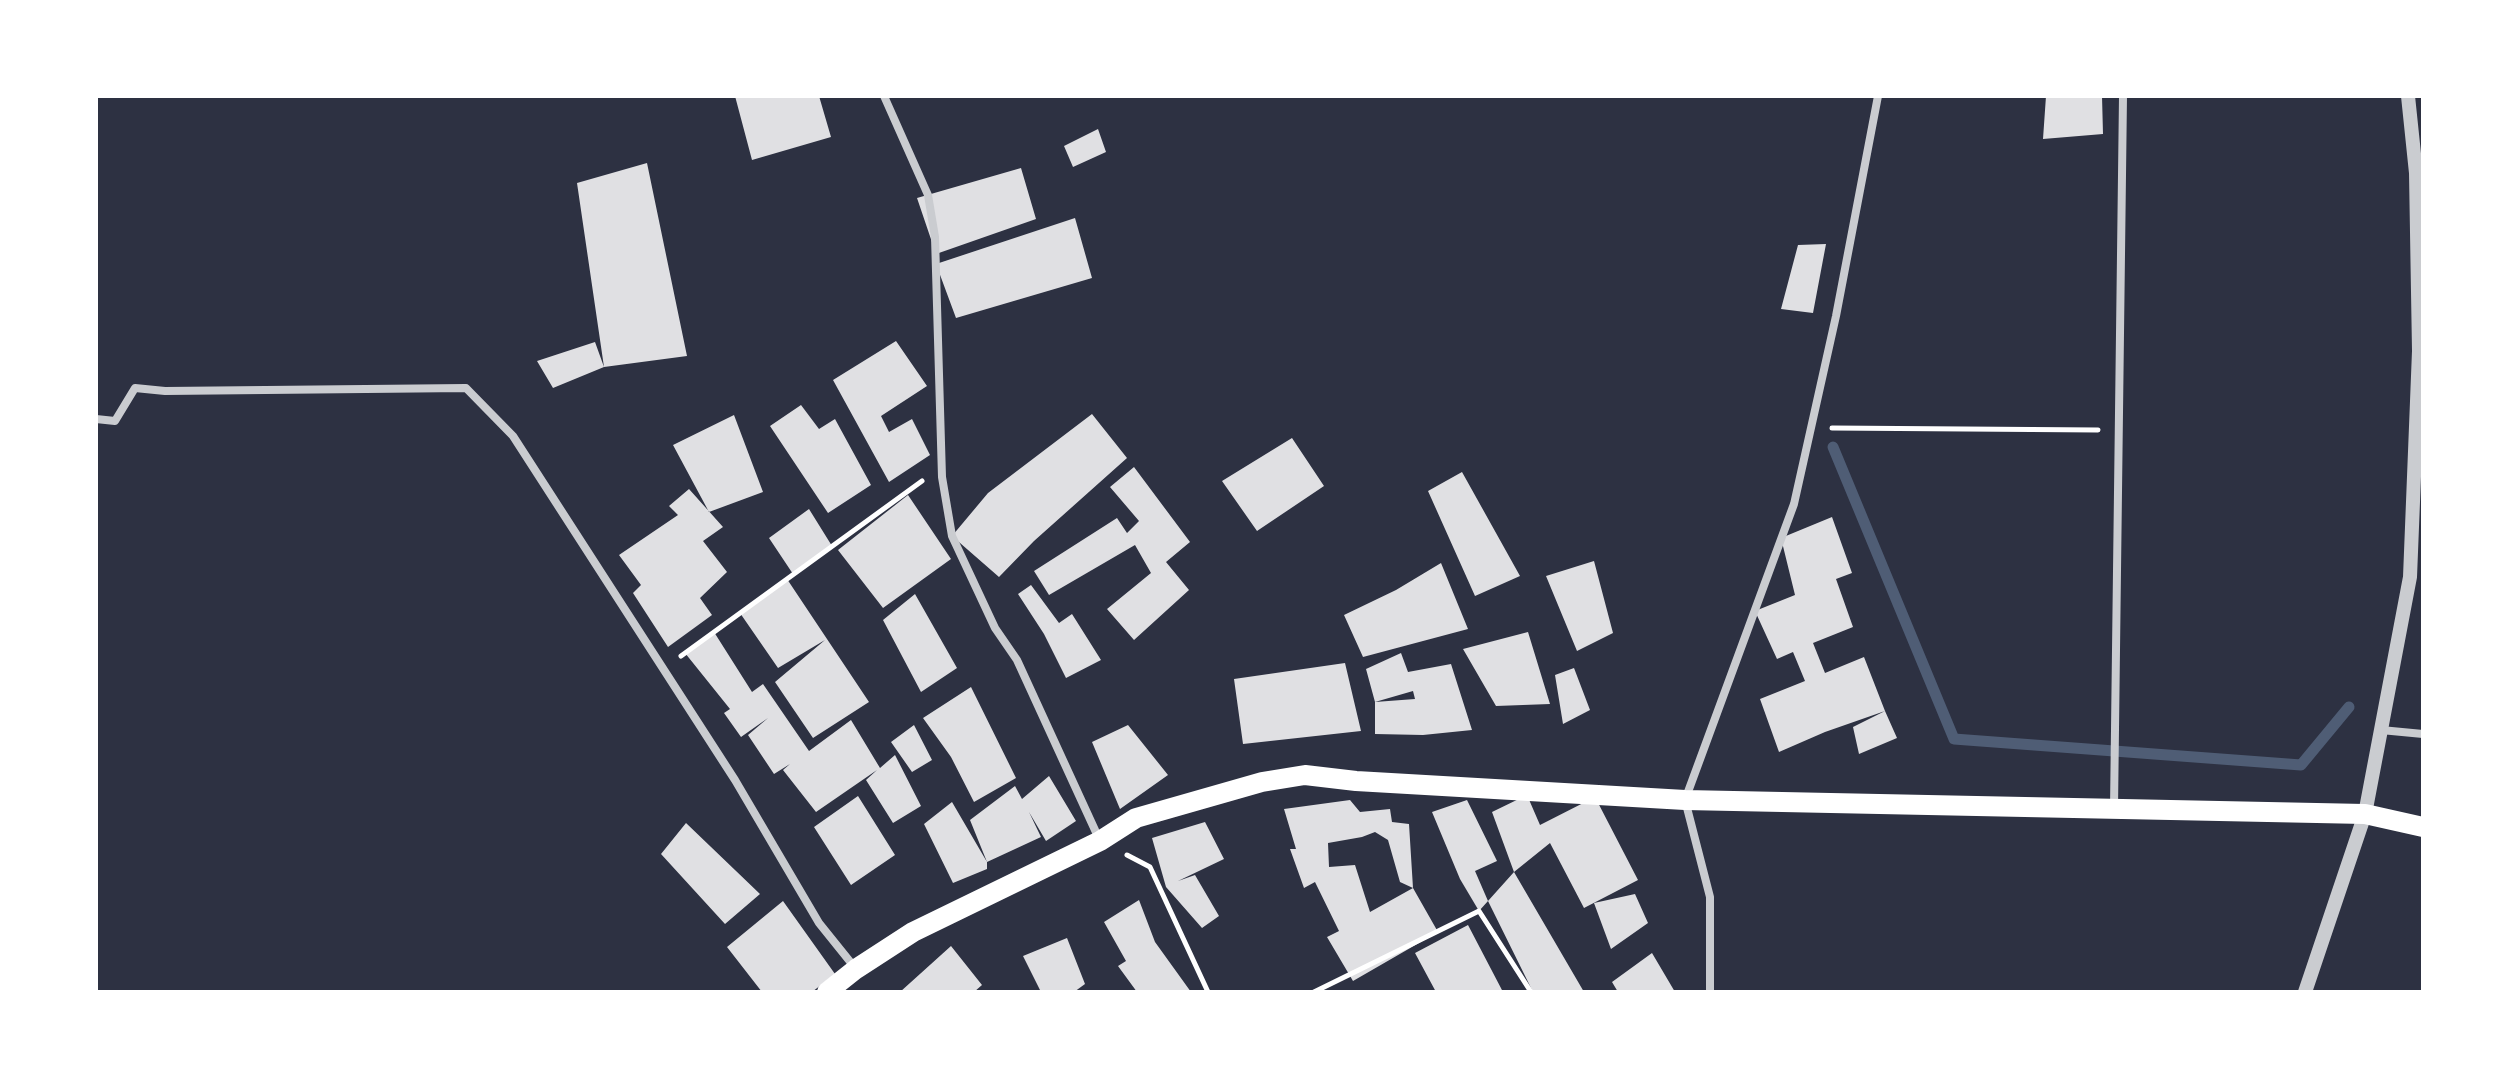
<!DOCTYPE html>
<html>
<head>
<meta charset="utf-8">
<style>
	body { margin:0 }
	#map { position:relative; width:2519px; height:1088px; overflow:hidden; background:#2d3142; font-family:"IBM Plex Sans",sans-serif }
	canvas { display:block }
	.frame { position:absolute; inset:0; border:98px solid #fff; pointer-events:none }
</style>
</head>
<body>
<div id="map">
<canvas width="2519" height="1088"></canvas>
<div class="frame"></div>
</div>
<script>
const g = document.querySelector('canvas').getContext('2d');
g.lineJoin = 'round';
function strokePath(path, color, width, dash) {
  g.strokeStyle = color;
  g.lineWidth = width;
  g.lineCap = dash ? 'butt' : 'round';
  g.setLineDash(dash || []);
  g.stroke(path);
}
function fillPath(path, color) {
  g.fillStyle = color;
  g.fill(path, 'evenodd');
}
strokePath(new Path2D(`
	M 1833,447 L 1954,739 L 2301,765 L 2349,707`), '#4f5d75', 11);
fillPath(new Path2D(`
	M 735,96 L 819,96 L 831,137 L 752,160 Z
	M 2046,96 L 2102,96 L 2103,134 L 2043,139 Z
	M 1098,129 L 1106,152 L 1073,167 L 1064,146 Z
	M 647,163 L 687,356 L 604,367 L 577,183 Z
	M 1021,168 L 1036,219 L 936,254 L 917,198 Z
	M 1075,218 L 1092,278 L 956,318 L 936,264 Z
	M 1826,244 L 1813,313 L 1781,309 L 1798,245 Z
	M 896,341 L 927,386 L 881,416 L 889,432 L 912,419 L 930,455 L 889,482 L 833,380 Z
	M 595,342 L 604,367 L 553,388 L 537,361 Z
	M 801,405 L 819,429 L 835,419 L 871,485 L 828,513 L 770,426 Z
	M 1092,414 L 1127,458 L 1034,541 L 999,577 L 952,536 L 988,493 Z
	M 734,415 L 763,492 L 709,512 L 673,445 Z
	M 1292,438 L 1324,486 L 1257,531 L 1222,481 Z
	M 1134,467 L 1190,542 L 1166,562 L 1189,590 L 1134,640 L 1107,609 L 1151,573 L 1135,545 L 1049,595 L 1034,571 L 1117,518 L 1127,533 L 1139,521 L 1110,487 Z
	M 1462,472 L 1520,576 L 1475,596 L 1428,491 Z
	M 689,489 L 723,527 L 703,541 L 727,572 L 700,598 L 712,615 L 668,647 L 633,593 L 641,585 L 619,555 L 678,515 L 669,506 Z
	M 908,495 L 951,559 L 883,608 L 838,550 Z
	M 809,509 L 832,546 L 793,574 L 769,538 Z
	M 1832,517 L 1852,573 L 1836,579 L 1853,627 L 1813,643 L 1825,673 L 1864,657 L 1885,711 L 1825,732 L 1779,752 L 1760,699 L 1805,681 L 1793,652 L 1777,659 L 1755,611 L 1795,595 L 1781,538 Z
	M 1594,561 L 1613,633 L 1577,651 L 1546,576 Z
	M 1441,563 L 1468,629 L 1363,657 L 1344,615 L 1396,590 Z
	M 787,579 L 869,702 L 813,738 L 775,682 L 825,640 L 778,668 L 740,613 Z
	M 1031,585 L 1059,623 L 1072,614 L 1101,660 L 1066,678 L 1044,634 L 1018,594 Z
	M 915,594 L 957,668 L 921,692 L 883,620 Z
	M 714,632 L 752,692 L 763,684 L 809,751 L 851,720 L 880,768 L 895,755 L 921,806 L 893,823 L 866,780 L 877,770 L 816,812 L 783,770 L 790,764 L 774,774 L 748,735 L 768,718 L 741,737 L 724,713 L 730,709 L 685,653 Z
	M 1528,632 L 1550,704 L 1496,706 L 1463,649 Z
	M 1401,653 L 1408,672 L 1451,664 L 1472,730 L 1423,735 L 1375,734 L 1375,702 L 1415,699 L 1413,691 L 1375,702 L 1366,669 Z
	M 1345,663 L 1361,731 L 1243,744 L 1234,679 Z
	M 1574,668 L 1590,710 L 1563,724 L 1555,675 Z
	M 971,687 L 1016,778 L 974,802 L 951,757 L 923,718 Z
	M 1885,711 L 1897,738 L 1859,754 L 1853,727 Z
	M 914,725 L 932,760 L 912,772 L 891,742 Z
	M 1128,725 L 1168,775 L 1120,809 L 1092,742 Z
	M 1049,776 L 1076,821 L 1046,841 L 1029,812 L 1041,837 L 987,862 L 987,869 L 953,883 L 924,824 L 952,802 L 987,862 L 970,820 L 1015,786 L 1022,799 Z
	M 1527,795 L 1540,825 L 1595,797 L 1638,880 L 1584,908 L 1550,843 L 1514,872 L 1492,812 Z
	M 858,796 L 895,855 L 851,885 L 814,827 Z
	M 1350,800 L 1360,812 L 1390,809 L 1392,822 L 1409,824 L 1413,888 L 1400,882 L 1388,840 L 1375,832 L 1362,837 L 1328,843 L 1329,867 L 1355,865 L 1370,912 L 1413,888 L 1438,932 L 1353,981 L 1327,937 L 1339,931 L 1315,882 L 1304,888 L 1290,849 L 1296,849 L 1284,809 Z
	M 1467,800 L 1497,861 L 1475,871 L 1488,901 L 1514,872 L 1584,992 L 1533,992 L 1488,901 L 1479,911 L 1460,879 L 1432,812 Z
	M 1205,822 L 1224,859 L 1178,881 L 1195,875 L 1219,916 L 1202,928 L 1166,887 L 1152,838 Z
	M 686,823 L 760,894 L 725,924 L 661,854 Z
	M 1635,894 L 1648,923 L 1611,949 L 1594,903 Z
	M 1139,900 L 1155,942 L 1191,992 L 1137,992 L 1118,966 L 1126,961 L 1104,922 Z
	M 783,901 L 835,974 L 812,992 L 762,992 L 727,947 Z
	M 1468,925 L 1503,992 L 1436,992 L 1415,953 Z
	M 1067,938 L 1085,984 L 1074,992 L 1041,992 L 1023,956 Z
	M 951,946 L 982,985 L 974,992 L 900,992 Z
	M 1652,953 L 1675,992 L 1618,992 L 1612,982 Z`), '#e0e0e3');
strokePath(new Path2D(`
	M 1832,428 L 2098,430
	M 681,656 L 922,481
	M 1127,855 L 1150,867 L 1208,992
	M 1314,992 L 1479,911 L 1531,992`), '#fff', 5);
strokePath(new Path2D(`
	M 884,96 L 928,195 L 935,237 L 942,477 L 952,536 L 995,628 L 1017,660 L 1100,841
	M 96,419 L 115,421 L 135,388 L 165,391 L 466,388 L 513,436 L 735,780 L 819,923 L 856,969
	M 2381,730 L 2423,734
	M 2114,808 L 2123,96
	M 1710,992 L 1710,897 L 1685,800 L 1794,504 L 1836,316 L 1878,96`), '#caccd0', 8);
strokePath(new Path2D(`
	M 2305,992 L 2365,814 L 2410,577 L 2419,351 L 2416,173 L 2408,96`), '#caccd0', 14);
strokePath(new Path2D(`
	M 827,992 L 856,969 L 913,932 L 1100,841 L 1136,818 L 1262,782 L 1305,775 L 1356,781 L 1685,800 L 2365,814 L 2423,827`), '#fff', 20);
</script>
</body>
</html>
